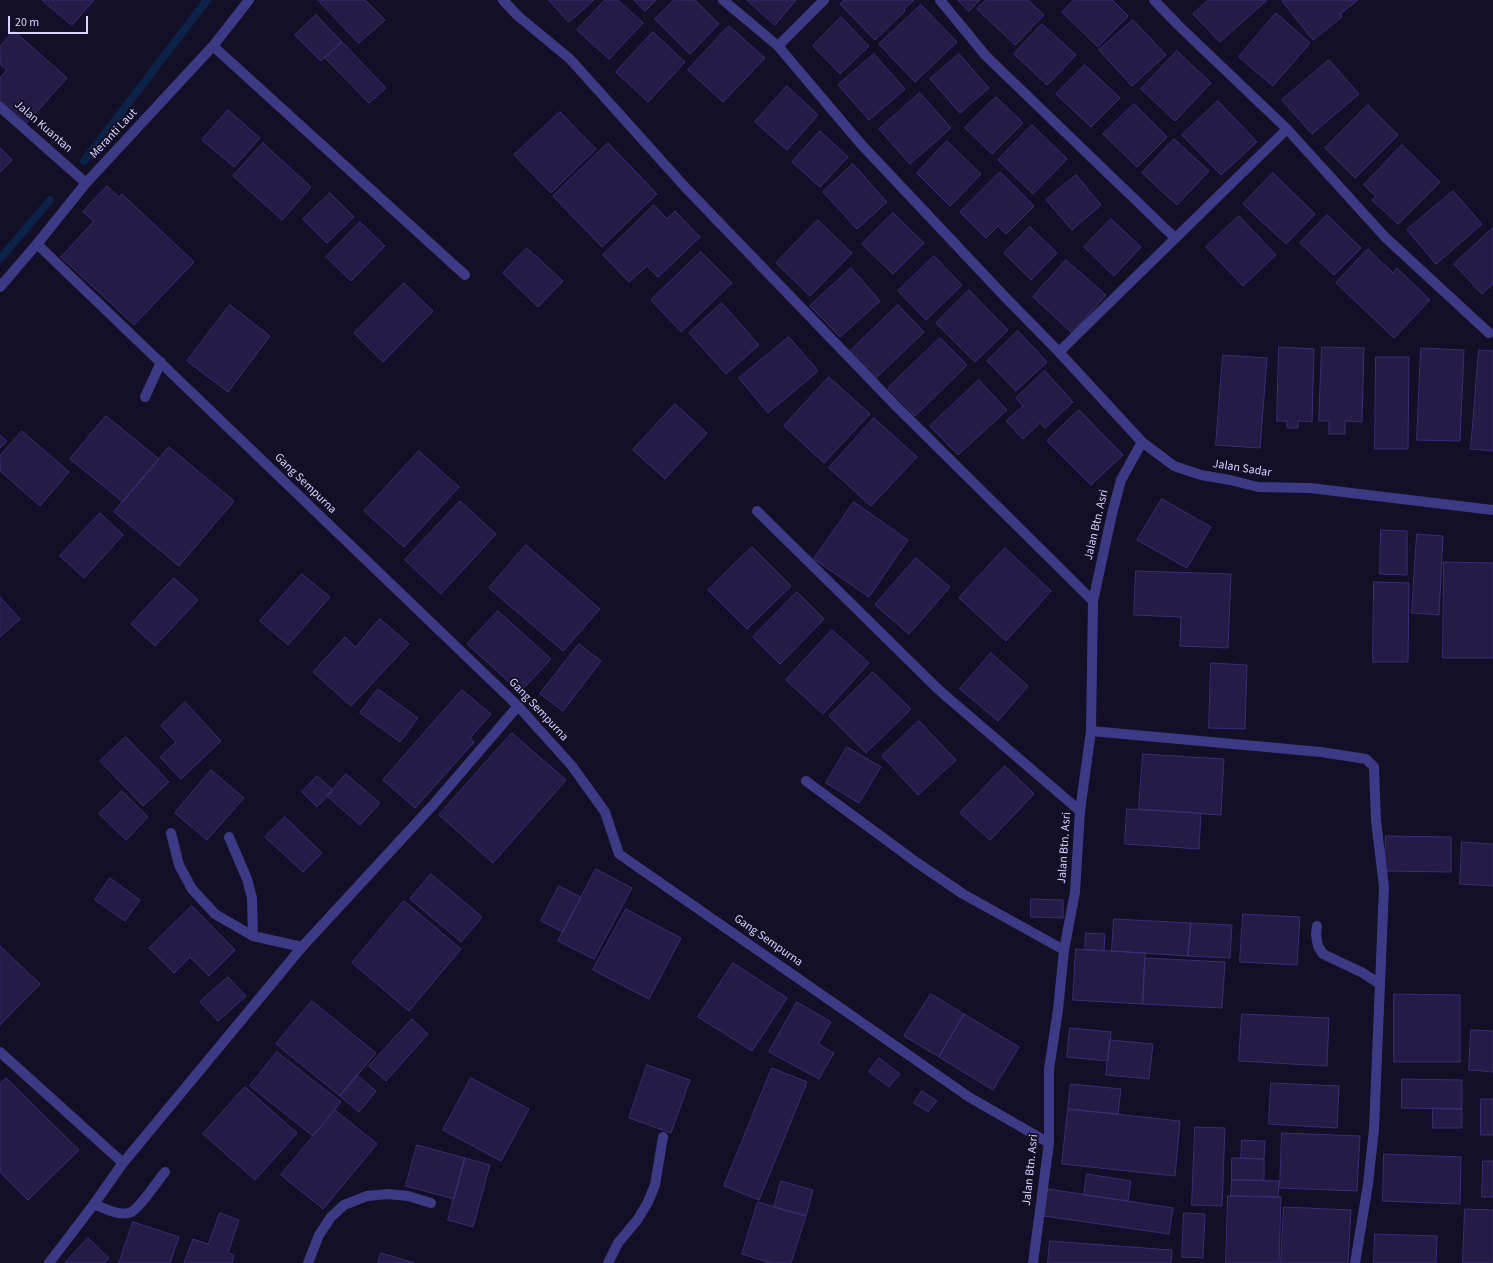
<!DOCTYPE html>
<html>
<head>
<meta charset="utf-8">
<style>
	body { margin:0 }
	#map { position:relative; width:1493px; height:1263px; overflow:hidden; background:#130f26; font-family:"Source Sans 3",sans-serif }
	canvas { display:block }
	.scale { position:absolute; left:8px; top:16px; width:80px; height:18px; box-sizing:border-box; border:2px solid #d9d4ff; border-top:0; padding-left:5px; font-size:12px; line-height:14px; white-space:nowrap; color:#d9d4ff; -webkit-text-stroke:3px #130f26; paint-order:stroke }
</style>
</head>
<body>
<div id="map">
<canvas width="1493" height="1263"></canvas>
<div class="scale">20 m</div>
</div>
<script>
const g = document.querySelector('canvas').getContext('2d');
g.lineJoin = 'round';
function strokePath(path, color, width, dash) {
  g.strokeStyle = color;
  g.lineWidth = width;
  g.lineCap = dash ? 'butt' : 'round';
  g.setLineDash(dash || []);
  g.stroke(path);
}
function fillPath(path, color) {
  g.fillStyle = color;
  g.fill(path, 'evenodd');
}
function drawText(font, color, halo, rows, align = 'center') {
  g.font = font + ' "Source Sans 3",sans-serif';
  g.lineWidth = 4;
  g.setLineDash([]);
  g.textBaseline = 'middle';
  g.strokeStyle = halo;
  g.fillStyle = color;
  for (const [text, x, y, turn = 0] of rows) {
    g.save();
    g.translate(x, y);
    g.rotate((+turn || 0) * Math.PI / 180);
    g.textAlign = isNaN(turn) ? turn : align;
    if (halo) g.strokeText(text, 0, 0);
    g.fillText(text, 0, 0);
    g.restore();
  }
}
strokePath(new Path2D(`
	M 84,161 L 207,0
	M 0,259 L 50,200`), '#0c2248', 8);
const building = new Path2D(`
	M 42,0 L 94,0 L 72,25 Z
	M 318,0 L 365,0 L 385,20 L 359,43 Z
	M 549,0 L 594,0 L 569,22 Z
	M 605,0 L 618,0 L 643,23 L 609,59 L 577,30 Z
	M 634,0 L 656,0 L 645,11 Z
	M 674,0 L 695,0 L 719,24 L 690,54 L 655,19 Z
	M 747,0 L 796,0 L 775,25 Z
	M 845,0 L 914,0 L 904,9 L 905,11 L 875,40 L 840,4 Z
	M 958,0 L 980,0 L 969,11 Z
	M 986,0 L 1028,0 L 1044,15 L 1015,45 L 977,9 Z
	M 1074,0 L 1112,0 L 1128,16 L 1098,47 L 1062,12 Z
	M 1209,0 L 1267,0 L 1220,42 L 1193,14 Z
	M 1283,0 L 1358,0 L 1340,14 L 1342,17 L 1313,40 L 1282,1 Z
	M 921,5 L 957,42 L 915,82 L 879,44 Z
	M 1276,13 L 1310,43 L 1273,86 L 1239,57 Z
	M 316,15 L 342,42 L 321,61 L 295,35 Z
	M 841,17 L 869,46 L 840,74 L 813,46 Z
	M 1133,20 L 1166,55 L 1132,86 L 1099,50 Z
	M 1042,24 L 1076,55 L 1047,85 L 1014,54 Z
	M 729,26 L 765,58 L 723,102 L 688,70 Z
	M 14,31 L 67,78 L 23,127 L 0,106 L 0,78 L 7,70 L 0,64 L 0,47 Z
	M 653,32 L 685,62 L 648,102 L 616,72 Z
	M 342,42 L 386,88 L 369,103 L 325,58 Z
	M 1177,51 L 1211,83 L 1175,121 L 1141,89 Z
	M 874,54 L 905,89 L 869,120 L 838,85 Z
	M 959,54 L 989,88 L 960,113 L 930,79 Z
	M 1329,60 L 1359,94 L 1312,134 L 1282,100 Z
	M 1085,65 L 1120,98 L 1091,127 L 1056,94 Z
	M 787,86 L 818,115 L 787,150 L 755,122 Z
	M 920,93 L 951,128 L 910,164 L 879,129 Z
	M 996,97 L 1023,123 L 992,154 L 965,128 Z
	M 1218,101 L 1257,142 L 1221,175 L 1182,135 Z
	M 1134,104 L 1167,137 L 1137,167 L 1103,134 Z
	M 1368,105 L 1398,135 L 1355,178 L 1325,148 Z
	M 228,110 L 260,138 L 234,167 L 202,140 Z
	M 560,112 L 596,149 L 551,193 L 514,155 Z
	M 1032,125 L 1067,159 L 1033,194 L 998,160 Z
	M 820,131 L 848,157 L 820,187 L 792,162 Z
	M 1174,139 L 1209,171 L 1177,205 L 1142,173 Z
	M 947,141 L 981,174 L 950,206 L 917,173 Z
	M 263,143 L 311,187 L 282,220 L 233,176 Z
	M 608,143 L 657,194 L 602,247 L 553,196 Z
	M 1402,145 L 1440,182 L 1398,224 L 1372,200 L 1376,197 L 1364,185 Z
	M 0,148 L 12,160 L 0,172 Z
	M 853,164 L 887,202 L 857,229 L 823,192 Z
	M 1000,172 L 1034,206 L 1006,234 L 998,226 L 986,238 L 960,212 Z
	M 1273,173 L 1315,214 L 1286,244 L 1243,204 Z
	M 1076,175 L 1101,205 L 1072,230 L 1046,200 Z
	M 107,186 L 119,197 L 122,194 L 194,262 L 134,325 L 61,257 L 94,221 L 83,212 Z
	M 1453,191 L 1482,224 L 1436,264 L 1407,230 Z
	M 330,193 L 354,217 L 327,243 L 303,219 Z
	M 654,205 L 667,219 L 675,211 L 700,237 L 658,277 L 647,266 L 629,282 L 603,255 Z
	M 893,213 L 924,243 L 893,274 L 862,244 Z
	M 1327,215 L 1361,248 L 1334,275 L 1300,243 Z
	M 1239,216 L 1276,255 L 1243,286 L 1206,247 Z
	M 1111,219 L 1141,247 L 1114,276 L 1084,247 Z
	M 818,220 L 852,253 L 810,296 L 776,263 Z
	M 360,222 L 385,246 L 351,281 L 326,257 Z
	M 1030,227 L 1057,253 L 1031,280 L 1004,253 Z
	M 1493,228 L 1493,284 L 1482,294 L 1454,264 Z
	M 527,248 L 563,281 L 538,307 L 503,273 Z
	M 1368,249 L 1393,273 L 1397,268 L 1430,300 L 1394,338 L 1336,283 Z
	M 701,252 L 732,283 L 681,332 L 651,300 Z
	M 934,256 L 962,285 L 926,320 L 898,291 Z
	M 1066,260 L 1106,295 L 1072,333 L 1033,297 Z
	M 851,268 L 880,301 L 840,337 L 810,306 Z
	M 404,283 L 433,311 L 383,362 L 354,333 Z
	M 969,290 L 1008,330 L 975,362 L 936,323 Z
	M 722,303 L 759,345 L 726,374 L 689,333 Z
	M 230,305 L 270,336 L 228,392 L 187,361 Z
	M 898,305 L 924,332 L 875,379 L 849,352 Z
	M 1018,331 L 1047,362 L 1016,391 L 987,361 Z
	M 789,337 L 818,371 L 768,413 L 739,378 Z
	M 940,338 L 967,365 L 915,416 L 888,388 Z
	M 1279,347 L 1314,349 L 1312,422 L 1298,421 L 1298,428 L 1287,428 L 1287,421 L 1277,421 Z
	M 1322,347 L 1364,348 L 1362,422 L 1345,421 L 1345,434 L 1329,434 L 1329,421 L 1319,421 Z
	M 1421,348 L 1464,350 L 1460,441 L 1417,440 Z
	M 1479,350 L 1493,351 L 1493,451 L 1471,449 Z
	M 1223,355 L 1267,358 L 1260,448 L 1216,445 Z
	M 1376,357 L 1409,357 L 1408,449 L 1375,449 Z
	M 1045,371 L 1073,402 L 1045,428 L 1040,423 L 1023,439 L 1006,421 L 1023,406 L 1016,398 Z
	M 829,377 L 870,414 L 824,463 L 784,426 Z
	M 979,380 L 1007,410 L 958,455 L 930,426 Z
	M 675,404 L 707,433 L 665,479 L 633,450 Z
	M 1079,410 L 1123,455 L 1091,485 L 1047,441 Z
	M 106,416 L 159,459 L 123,502 L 70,459 Z
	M 874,418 L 917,457 L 871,506 L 829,468 Z
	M 22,431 L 69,472 L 40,506 L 0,471 L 0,456 Z
	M 0,435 L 7,441 L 0,448 Z
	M 169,447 L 234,501 L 179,566 L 114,512 Z
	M 419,451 L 459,487 L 404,547 L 364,511 Z
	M 1162,499 L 1211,527 L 1187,568 L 1137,540 Z
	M 460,501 L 496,534 L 441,594 L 405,560 Z
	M 854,502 L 908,540 L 869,597 L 814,559 Z
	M 100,513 L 123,535 L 84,578 L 60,556 Z
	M 1381,530 L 1407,531 L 1407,575 L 1380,574 Z
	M 1417,534 L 1443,536 L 1439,615 L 1412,613 Z
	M 526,545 L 600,609 L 563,651 L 489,588 Z
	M 752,547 L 791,586 L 747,629 L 708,590 Z
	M 1005,548 L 1051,591 L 1006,641 L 959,598 Z
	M 916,558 L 950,587 L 909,634 L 875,605 Z
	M 1444,562 L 1493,563 L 1493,658 L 1443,658 Z
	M 1136,571 L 1231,574 L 1228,648 L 1180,646 L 1181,617 L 1134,615 Z
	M 302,574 L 330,597 L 288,645 L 260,621 Z
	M 174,578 L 198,600 L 155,646 L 131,624 Z
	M 1374,582 L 1409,583 L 1408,662 L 1373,662 Z
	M 797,592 L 824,619 L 780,664 L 753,637 Z
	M 0,597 L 20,619 L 0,637 Z
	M 498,611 L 551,659 L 520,692 L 467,644 Z
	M 380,619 L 409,644 L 351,706 L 313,672 L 345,637 L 355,647 Z
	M 832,630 L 869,663 L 823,714 L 786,680 Z
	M 579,644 L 601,661 L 563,711 L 540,694 Z
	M 991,653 L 1028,686 L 998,721 L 960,689 Z
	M 1211,663 L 1247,665 L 1245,729 L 1209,728 Z
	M 873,672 L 911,709 L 866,753 L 829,716 Z
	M 378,689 L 418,718 L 400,742 L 360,713 Z
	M 462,690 L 491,714 L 470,738 L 474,742 L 415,808 L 383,780 Z
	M 185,702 L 221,741 L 181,779 L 160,757 L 176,742 L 161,726 Z
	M 919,721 L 956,760 L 918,795 L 882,756 Z
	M 512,733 L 566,780 L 493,863 L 439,815 Z
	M 126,737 L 169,782 L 143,806 L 100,761 Z
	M 847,747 L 881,767 L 859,803 L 826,783 Z
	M 1143,754 L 1224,759 L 1221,815 L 1139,809 Z
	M 1005,766 L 1034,794 L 990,840 L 960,813 Z
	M 211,770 L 244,798 L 207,840 L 175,813 Z
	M 346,774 L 380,803 L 360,825 L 327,796 Z
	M 317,776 L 333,790 L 317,807 L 302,792 Z
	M 122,791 L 148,817 L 126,840 L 99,814 Z
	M 1127,809 L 1201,813 L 1199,849 L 1125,844 Z
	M 285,817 L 322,853 L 303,872 L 265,837 Z
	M 1386,836 L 1451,837 L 1451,872 L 1385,871 Z
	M 1462,842 L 1493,844 L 1493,886 L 1460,884 Z
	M 596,869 L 632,888 L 594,959 L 558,941 Z
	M 431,874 L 482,917 L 461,942 L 410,899 Z
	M 110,878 L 140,900 L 125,921 L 95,900 Z
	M 559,886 L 581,897 L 563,932 L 541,921 Z
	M 1031,899 L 1063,900 L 1063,918 L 1031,917 Z
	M 404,901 L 461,949 L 409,1011 L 352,963 Z
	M 192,906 L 235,950 L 209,976 L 190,957 L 174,973 L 149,948 Z
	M 626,909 L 681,938 L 649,999 L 593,970 Z
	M 1243,914 L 1300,917 L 1297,965 L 1240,962 Z
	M 1114,919 L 1191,923 L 1188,956 L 1112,951 Z
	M 1191,923 L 1232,925 L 1230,958 L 1188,956 Z
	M 1086,933 L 1105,934 L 1104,951 L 1085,950 Z
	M 0,946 L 40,984 L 0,1025 Z
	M 1076,949 L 1145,953 L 1143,1004 L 1073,1000 Z
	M 1145,958 L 1225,962 L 1222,1008 L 1143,1004 Z
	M 733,963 L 787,998 L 752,1051 L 698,1017 Z
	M 228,977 L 246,996 L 218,1021 L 200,1002 Z
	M 931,994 L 964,1014 L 939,1057 L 904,1036 Z
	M 1394,994 L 1460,995 L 1460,1062 L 1394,1062 Z
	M 312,1001 L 376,1053 L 340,1096 L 276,1044 Z
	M 797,1002 L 831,1022 L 818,1044 L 834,1053 L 819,1079 L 769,1052 Z
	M 964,1014 L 1019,1047 L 993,1090 L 939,1057 Z
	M 1242,1014 L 1329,1018 L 1327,1066 L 1239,1061 Z
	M 412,1019 L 428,1034 L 386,1081 L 369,1066 Z
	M 1070,1028 L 1111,1032 L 1108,1061 L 1067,1057 Z
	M 1471,1030 L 1493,1031 L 1493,1072 L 1469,1070 Z
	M 1110,1040 L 1153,1044 L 1149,1079 L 1106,1075 Z
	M 277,1052 L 341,1102 L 313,1136 L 250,1086 Z
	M 879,1058 L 900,1074 L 889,1087 L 869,1072 Z
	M 647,1065 L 690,1080 L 671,1133 L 629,1118 Z
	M 772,1068 L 807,1082 L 759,1200 L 724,1186 Z
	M 357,1075 L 376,1091 L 359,1112 L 340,1096 Z
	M 6,1078 L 79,1150 L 28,1200 L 0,1172 L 0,1084 Z
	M 471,1078 L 529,1109 L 501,1161 L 443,1130 Z
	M 1402,1079 L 1462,1080 L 1462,1109 L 1402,1108 Z
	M 1271,1083 L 1339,1086 L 1337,1128 L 1269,1124 Z
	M 1071,1084 L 1121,1089 L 1118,1114 L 1068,1109 Z
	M 245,1087 L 297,1133 L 255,1180 L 203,1134 Z
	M 922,1091 L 937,1101 L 928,1112 L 914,1103 Z
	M 1481,1099 L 1493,1099 L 1493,1135 L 1481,1135 Z
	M 1433,1108 L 1462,1109 L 1462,1128 L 1433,1128 Z
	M 1068,1109 L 1180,1121 L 1175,1176 L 1062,1164 Z
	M 335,1110 L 377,1144 L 323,1209 L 281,1175 Z
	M 1195,1127 L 1225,1128 L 1222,1206 L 1192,1205 Z
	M 1282,1133 L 1360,1136 L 1357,1191 L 1280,1188 Z
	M 1242,1140 L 1265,1141 L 1264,1159 L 1241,1158 Z
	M 417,1145 L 465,1158 L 454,1199 L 406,1186 Z
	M 1384,1154 L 1461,1157 L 1460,1204 L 1383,1201 Z
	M 465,1158 L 490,1165 L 473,1227 L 448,1220 Z
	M 1232,1158 L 1264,1159 L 1264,1180 L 1232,1180 Z
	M 1483,1161 L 1493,1161 L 1493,1197 L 1482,1197 Z
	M 1087,1174 L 1131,1181 L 1128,1201 L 1084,1195 Z
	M 1232,1180 L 1279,1181 L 1278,1197 L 1231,1196 Z
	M 781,1181 L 813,1190 L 806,1216 L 774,1207 Z
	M 1048,1189 L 1173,1208 L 1169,1234 L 1044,1216 Z
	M 1228,1196 L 1281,1197 L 1279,1263 L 1226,1263 Z
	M 758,1202 L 806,1216 L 791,1263 L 771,1263 L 742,1254 Z
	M 1284,1207 L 1351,1210 L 1348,1263 L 1281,1263 Z
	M 1465,1209 L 1493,1210 L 1493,1263 L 1463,1263 Z
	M 220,1213 L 239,1220 L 228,1253 L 234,1255 L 232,1263 L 184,1263 L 193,1239 L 208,1244 Z
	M 1184,1213 L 1205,1214 L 1203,1258 L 1182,1257 Z
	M 133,1222 L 179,1237 L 170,1263 L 119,1263 Z
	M 1375,1234 L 1437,1236 L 1436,1263 L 1374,1263 Z
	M 88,1238 L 109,1258 L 104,1263 L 65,1263 Z
	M 1050,1241 L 1172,1250 L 1171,1263 L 1048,1263 Z
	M 381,1253 L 415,1263 L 378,1263 Z`);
fillPath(building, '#241b47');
strokePath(building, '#3b2d73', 1);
strokePath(new Path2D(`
	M 806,781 L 916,862 L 963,894 L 1064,950
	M 229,837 L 247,879 L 252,898 L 253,936
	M 94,1204 C 104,1208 120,1217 131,1212 C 139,1209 158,1180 165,1172
	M 608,1263 L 618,1243 L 638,1219 L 648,1202 L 655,1185 L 663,1137`), '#3d3a85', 10);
strokePath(new Path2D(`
	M 503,0 L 518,16 L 570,59 L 685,187 L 896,406 L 1093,601
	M 723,0 L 778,46 L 860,143 L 1007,299 L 1059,352 L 1142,442 L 1174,466 L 1201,475 L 1230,480 L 1258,487 L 1310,488 L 1493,510
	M 940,0 L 986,56 L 1175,238
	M 1154,0 L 1178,25 L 1287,129 L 1385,237 L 1489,333
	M 213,46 L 465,275
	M 778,46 L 824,0
	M 0,107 L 86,183
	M 37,244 L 518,706 L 572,766 L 605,812 L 619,854 L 969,1097 L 1049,1143
	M 0,287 L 37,244 L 86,183 L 213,46 L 249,0
	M 1059,352 L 1287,129
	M 145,397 L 161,362
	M 757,511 L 940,691 L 1080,811
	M 1091,731 L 1321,752 L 1366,759 L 1374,767 L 1376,821 L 1384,887 L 1374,1129 L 1368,1184 L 1355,1263
	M 171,833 L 179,865 L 192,889 L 215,914 L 253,936 L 302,947
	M 1317,926 L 1316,935 L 1318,946 L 1323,954 L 1363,973 L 1380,984
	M 0,1052 L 123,1163
	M 49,1263 L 94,1204 L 123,1163 L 302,947 L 433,805 L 518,706
	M 308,1263 L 319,1235 L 331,1217 L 344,1205 L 367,1196 L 388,1194 L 408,1196 L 431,1203
	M 1033,1263 L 1049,1143 L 1049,1069 L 1058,1010 L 1064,950 L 1075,892 L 1080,811 L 1091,731 L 1093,601 L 1112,514 L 1121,480 L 1142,442`), '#3d3a85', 10);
drawText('12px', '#d9d4ff', '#130f26', [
	["Jalan Kuantan",43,127,41],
	["Meranti Laut",114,134,-47],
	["Jalan Sadar",1242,469,9],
	["Gang Sempurna",305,484,44],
	["Jalan Btn. Asri",1097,525,-77],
	["Gang Sempurna",538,710,47],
	["Jalan Btn. Asri",1065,848,-86],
	["Gang Sempurna",768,941,35],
	["Jalan Btn. Asri",1031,1170,-84]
]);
</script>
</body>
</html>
